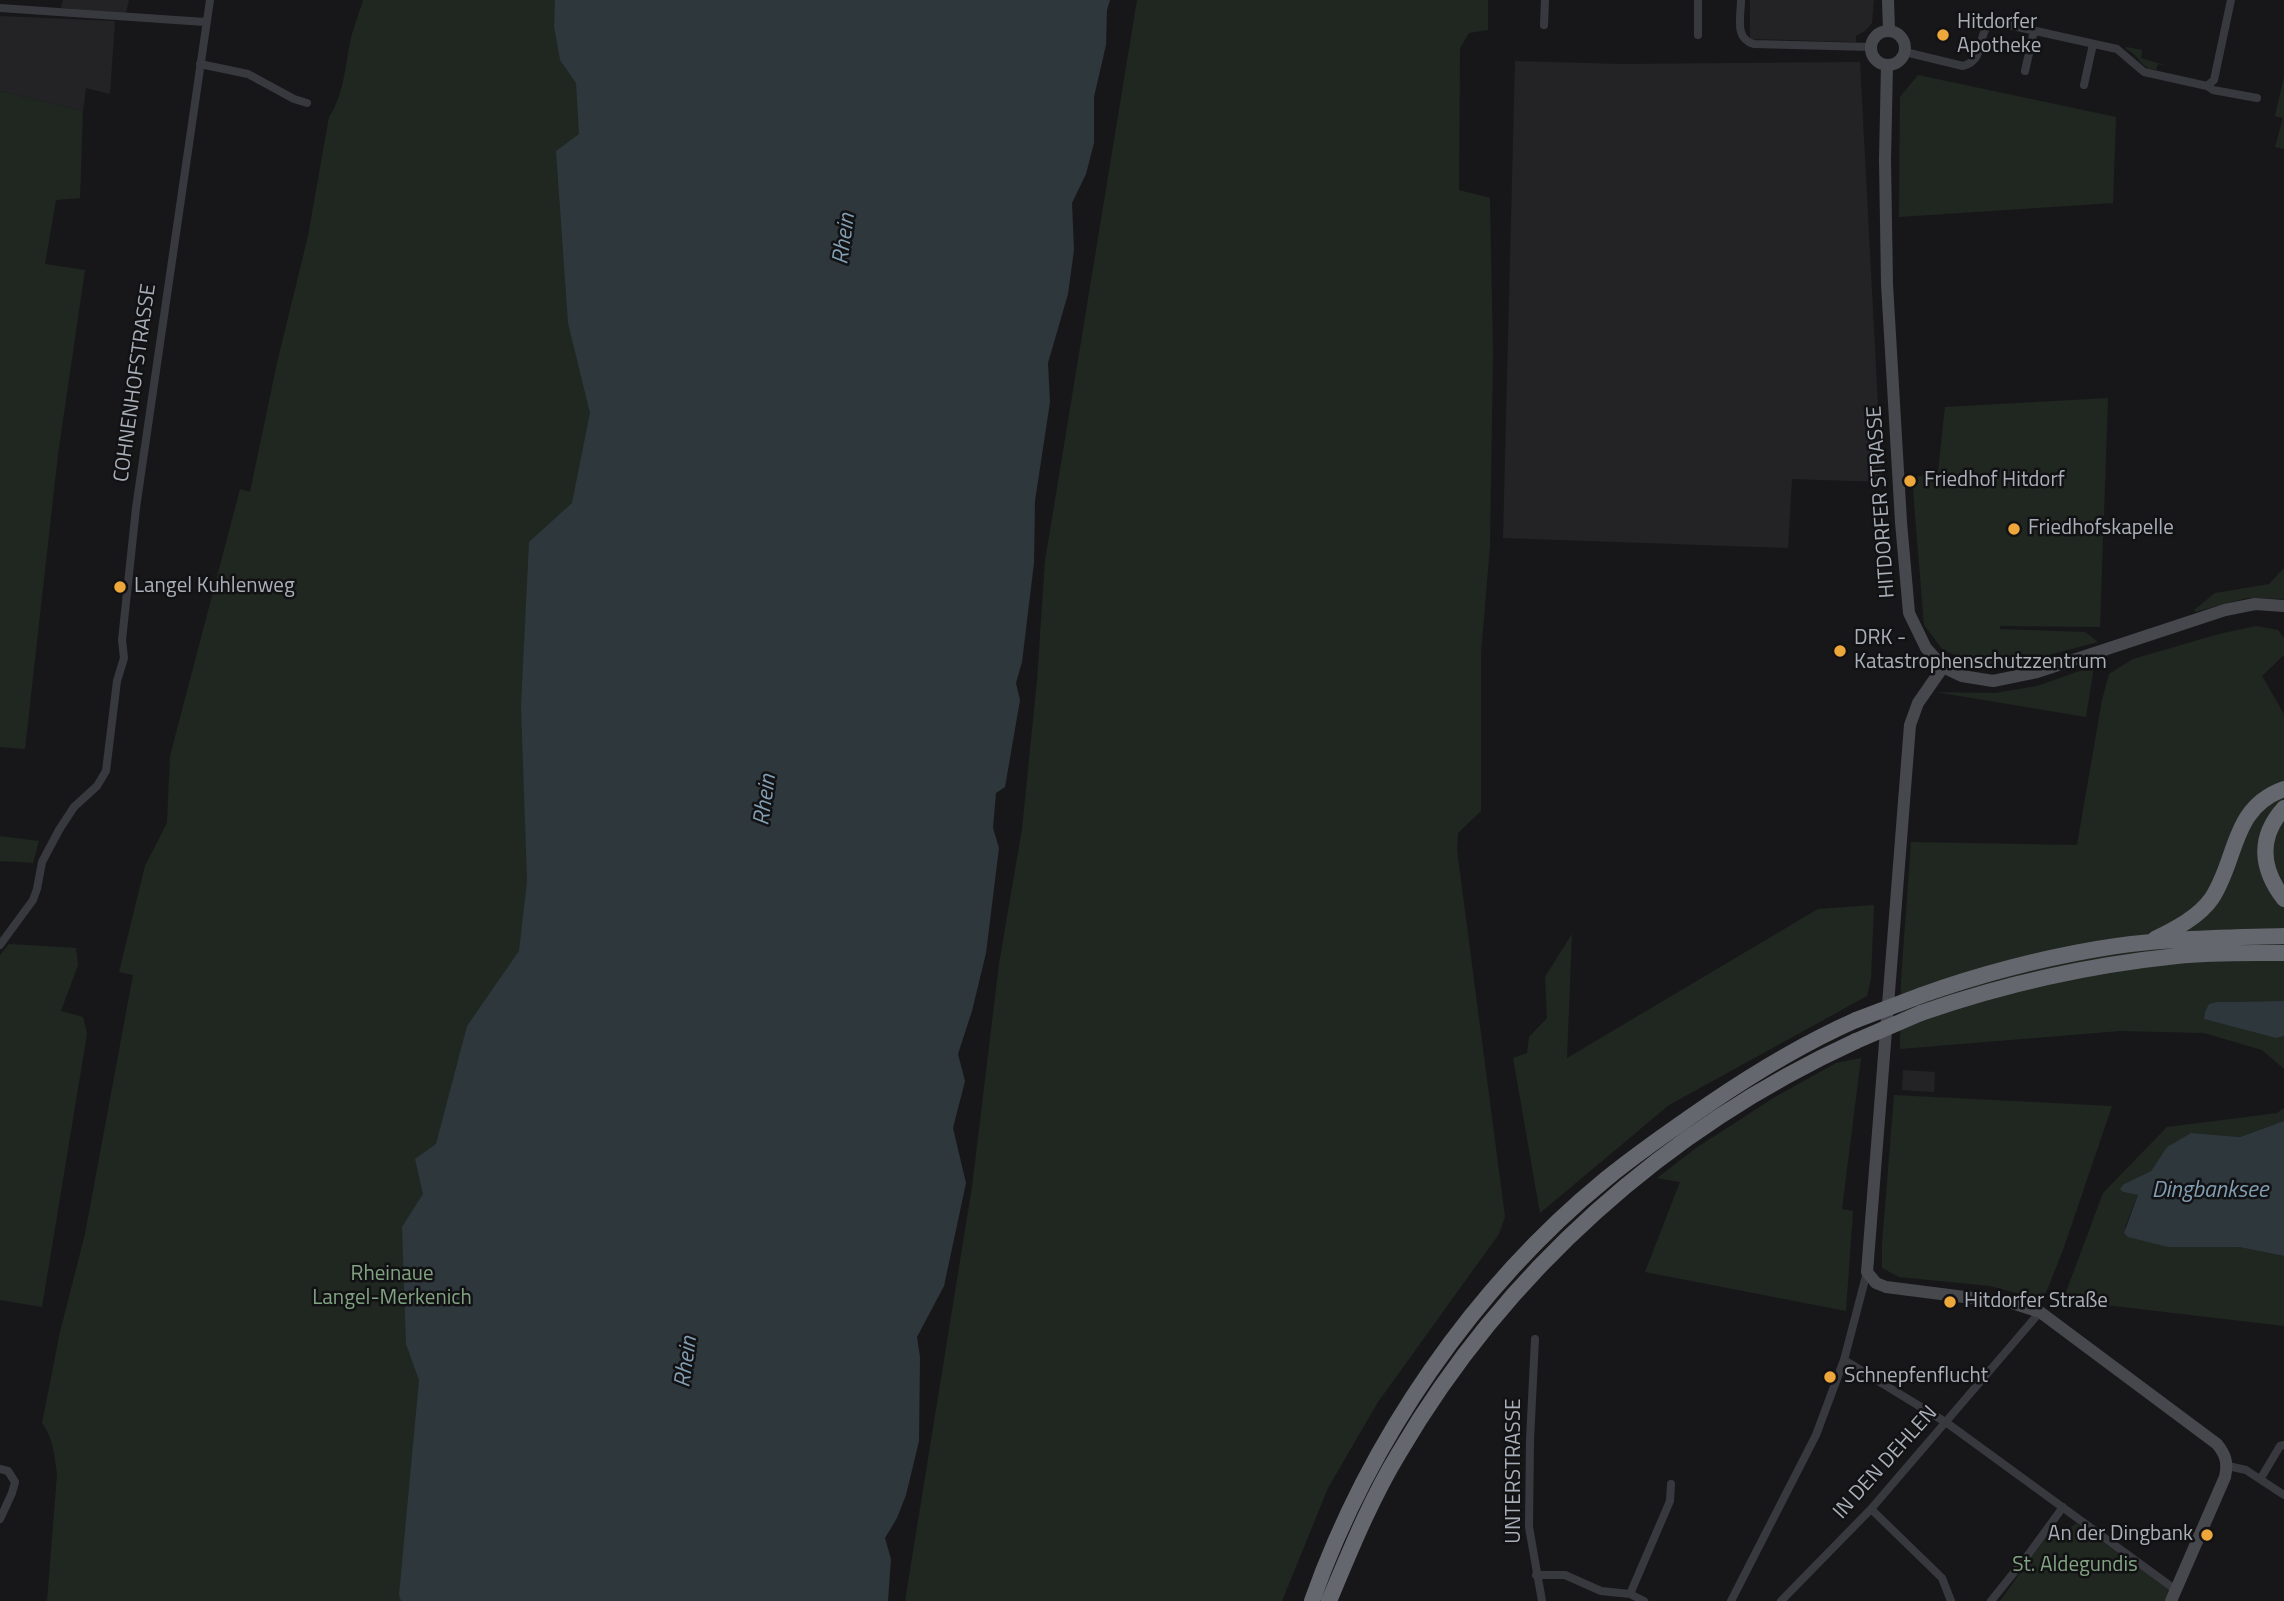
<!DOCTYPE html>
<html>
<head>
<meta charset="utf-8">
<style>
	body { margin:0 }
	canvas { display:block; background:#171719 }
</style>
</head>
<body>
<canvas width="2284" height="1601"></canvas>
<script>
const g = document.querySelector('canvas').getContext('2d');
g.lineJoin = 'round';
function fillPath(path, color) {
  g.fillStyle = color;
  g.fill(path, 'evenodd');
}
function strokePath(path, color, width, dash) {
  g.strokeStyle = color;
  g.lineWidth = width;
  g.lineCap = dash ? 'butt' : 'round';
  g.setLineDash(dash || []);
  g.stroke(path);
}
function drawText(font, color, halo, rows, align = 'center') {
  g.font = font + ' "Titillium Web",sans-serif';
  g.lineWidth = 5;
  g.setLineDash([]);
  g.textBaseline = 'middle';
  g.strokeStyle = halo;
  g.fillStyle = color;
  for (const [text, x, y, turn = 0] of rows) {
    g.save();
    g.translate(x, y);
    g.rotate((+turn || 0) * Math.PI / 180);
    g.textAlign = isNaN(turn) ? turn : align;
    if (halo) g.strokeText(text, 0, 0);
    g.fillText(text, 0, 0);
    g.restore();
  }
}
fillPath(new Path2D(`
	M 63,0 L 129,0 L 126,13 L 61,8 Z
	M 1750,0 L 1874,0 L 1872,23 L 1865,31 L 1856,36 L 1856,42 L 1752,39 L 1750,38 Z
	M 0,16 L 115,21 L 110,94 L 86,88 L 83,111 L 0,91 Z
	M 1515,61 L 1621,64 L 1860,62 L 1882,482 L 1792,479 L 1788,548 L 1503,538 Z
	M 1903,1070 L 1935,1072 L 1934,1092 L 1902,1090 Z`), '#232326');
fillPath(new Path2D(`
	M 363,0 L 882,0 L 664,1601 L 47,1601 L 57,1475 C 55,1457 53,1437 42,1423 L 60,1332 L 85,1234 L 133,975 L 119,972 L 145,866 L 167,823 L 170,756 L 240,489 L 250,492 L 277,363 L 308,236 L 329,117 C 344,94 345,68 350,42 C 353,28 359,14 363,0 Z
	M 1137,0 L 1488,0 L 1488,30 L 1469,33 L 1460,48 L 1459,190 L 1490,198 L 1493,354 L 1490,546 L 1481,653 L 1481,811 L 1458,833 L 1457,850 L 1505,1217 L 1499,1234 L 1378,1402 L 1328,1488 L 1282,1601 L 905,1601 L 972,1187 L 999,964 L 1022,829 L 1037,680 L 1045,561 Z
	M 2126,47 L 2142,50 L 2141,58 L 2167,66 L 2158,64 L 2156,70 C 2138,67 2140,55 2126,49 Z
	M 1918,75 L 2116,117 L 2113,203 L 1899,217 L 1900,97 Z
	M 2284,77 L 2284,149 L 2275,147 L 2283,118 L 2275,116 Z
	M 0,91 L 83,111 L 80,198 L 56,200 L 45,264 L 85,270 L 58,454 L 25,749 L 0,747 Z
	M 2108,398 L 2100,627 L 2000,626 L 2000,629 L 2085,632 L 2098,642 L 2011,665 L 1975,663 L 1943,650 L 1924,625 L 1912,478 L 1938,472 L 1945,407 Z
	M 2284,568 L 2284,599 L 2247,598 L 2195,612 L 2194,610 L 2215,593 L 2269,584 Z
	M 2256,626 L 2278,630 L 2284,638 L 2284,655 L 2262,676 L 2284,714 L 2284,1001 L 2217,1002 L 2205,1011 L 2205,1019 L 2276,1038 L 2284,1036 L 2284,1069 L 2262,1050 L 2204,1033 L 2120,1031 L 1900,1049 L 1901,981 L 1911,842 L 2077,845 L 2102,700 L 2109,674 L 2133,659 L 2219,634 Z
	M 2094,666 L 2086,717 L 1935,692 L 1995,693 L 2037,686 Z
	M 0,836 L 39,841 L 33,863 L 0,861 Z
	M 1874,905 L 1871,978 L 1867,996 L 1669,1105 L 1540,1213 L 1513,1058 L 1527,1053 L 1529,1037 L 1547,1018 L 1545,977 L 1572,934 L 1567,1058 L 1818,909 Z
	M 9,944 L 76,948 L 78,965 L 61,1011 L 83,1017 L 87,1034 L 42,1307 L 0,1300 L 0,955 Z
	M 1861,1058 L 1842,1209 L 1853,1211 L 1846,1311 L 1645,1272 L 1680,1182 L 1657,1178 L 1696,1148 L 1775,1097 L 1836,1063 Z
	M 1894,1095 L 2112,1106 L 2063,1250 L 2043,1300 L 1990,1286 L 1899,1277 L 1882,1268 L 1882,1245 Z
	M 2284,1108 L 2284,1121 L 2240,1137 L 2191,1133 L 2167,1147 L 2151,1171 L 2124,1184 L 2123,1192 L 2138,1195 L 2125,1227 L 2168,1247 L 2239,1247 L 2284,1256 L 2284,1326 L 2063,1300 L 2103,1193 L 2167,1127 L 2277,1113 Z
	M 2076,1523 L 2170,1590 L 2165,1601 L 2000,1601 L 2053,1527 L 2065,1533 Z`), '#1f2720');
fillPath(new Path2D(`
	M 555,0 L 1110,0 L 1107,10 L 1106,45 L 1094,97 L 1094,143 L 1086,174 L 1072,203 L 1074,250 L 1068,294 L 1048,363 L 1050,402 L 1035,501 L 1034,563 L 1022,662 L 1016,683 L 1020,700 L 1005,787 L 996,793 L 993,828 L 999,848 L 986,953 L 972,1011 L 958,1054 L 965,1081 L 953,1128 L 966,1183 L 944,1286 L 917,1337 L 920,1357 L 919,1441 L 906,1495 L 897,1518 L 885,1538 L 891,1559 L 888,1601 L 401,1601 L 399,1595 L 419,1380 L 406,1344 L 402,1227 L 423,1194 L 415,1159 L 436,1144 L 467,1026 L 519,951 L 527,881 L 521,706 L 529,542 L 572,503 L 590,413 L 568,323 L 556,151 L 579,134 L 576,83 L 560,60 L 554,26 Z
	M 2284,1001 L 2284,1036 L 2276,1038 L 2204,1019 L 2205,1012 L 2209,1004 L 2217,1002 Z
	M 2284,1121 L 2284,1256 L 2239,1247 L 2168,1247 L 2128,1237 L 2124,1233 L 2138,1195 L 2123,1192 L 2120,1189 L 2124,1184 L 2151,1171 L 2167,1147 L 2191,1133 L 2240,1137 Z`), '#2d373c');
strokePath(new Path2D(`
	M 1741,0 C 1741,17 1734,39 1754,44 L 1871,47
	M 0,8 L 205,22
	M 1544,25 L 1545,0
	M 1698,35 L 1698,0
	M 1905,52 L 1963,66 C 1989,59 1974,28 1995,22 L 2117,49 L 2144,72 L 2207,86 L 2214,80 L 2231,0
	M 200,64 L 248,74 L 294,99 L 307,103
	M 2025,71 L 2034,31
	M 2084,85 L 2093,44
	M 2207,86 L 2213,90 L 2257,98
	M 0,945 L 33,900 L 37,889 L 42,862 L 59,830 L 74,807 L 97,786 L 106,771 L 117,681 L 124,658 L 122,640 L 136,508 L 210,0
	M 1535,1339 L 1530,1440 L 1529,1527 L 1542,1601
	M 1844,1360 L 1947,1423 L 2176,1590
	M 2228,1466 L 2246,1470 L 2284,1495
	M 0,1469 L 8,1471 L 15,1482 L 12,1493 L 0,1519
	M 2261,1478 L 2280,1446 L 2284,1445
	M 1871,1509 L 1942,1578 L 1951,1601
	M 1536,1575 L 1565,1575 L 1601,1591 L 1630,1594 L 1644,1601
	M 1630,1594 L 1670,1501 L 1671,1484
	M 1731,1601 L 1816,1435 L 1844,1360 L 1867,1272
	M 1781,1601 L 1871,1509 L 2040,1312
	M 1991,1601 L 2028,1555 L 2063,1507`), '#38393e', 8);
strokePath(new Path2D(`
	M 1888,0 L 1889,30
	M1871 48a17 17 0 1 1 34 0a17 17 0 1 1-34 0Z
	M 1887,65 L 1885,160 L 1887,284 L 1901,522 L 1909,613 L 1926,648 L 1943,667 L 1962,676 L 1993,681 L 2037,672 L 2225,610 L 2255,604 L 2284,606
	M 1943,667 L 1918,703 L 1910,725 L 1867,1272 L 1876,1283 L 1886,1287 L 2012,1303 L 2040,1312 L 2217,1444 C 2226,1455 2228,1463 2225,1477 L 2171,1601`), '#46484e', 12);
strokePath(new Path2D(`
	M 2284,808 C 2257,838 2261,869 2284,899
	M 2155,939 C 2175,929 2199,917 2212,898 C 2238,858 2231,808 2284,789
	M 1922,995 C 1978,975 2039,959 2097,949 C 2159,938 2222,938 2284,936
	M 1921,1013 C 2004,984 2090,965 2177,956 C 2212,952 2248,953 2284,953
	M 1312,1601 C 1369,1440 1474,1287 1606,1179 C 1639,1152 1674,1128 1709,1104 C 1756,1072 1804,1043 1856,1020
	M 1329,1601 C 1350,1551 1371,1499 1399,1453 C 1505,1272 1666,1128 1856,1041`), '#64676e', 16);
strokePath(new Path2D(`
	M 1856,1020 L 1922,995
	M 1856,1041 L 1921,1013`), '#64676e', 16);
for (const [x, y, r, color] of [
	[1943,35,7,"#eda73b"],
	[1910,481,7,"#eda73b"],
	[2014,529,7,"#eda73b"],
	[120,587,7,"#eda73b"],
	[1840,651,7,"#eda73b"],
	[1950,1302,7,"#eda73b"],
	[1830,1377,7,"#eda73b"],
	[2207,1535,7,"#eda73b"]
]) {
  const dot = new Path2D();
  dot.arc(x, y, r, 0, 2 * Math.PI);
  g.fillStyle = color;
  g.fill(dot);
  strokePath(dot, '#121214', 2.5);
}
drawText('21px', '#a9afb8', '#121214', [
	["Hitdorfer",1957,23],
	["Apotheke",1957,47],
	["Friedhof Hitdorf",1924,481],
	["Friedhofskapelle",2028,529],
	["Langel Kuhlenweg",134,587],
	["DRK -",1854,639],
	["Katastrophenschutzzentrum",1854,663],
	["Hitdorfer Straße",1964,1302],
	["Schnepfenflucht",1844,1377],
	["An der Dingbank",2193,1535,"right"]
], 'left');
drawText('21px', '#a9afb8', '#121214', [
	["COHNENHOFSTRASSE",136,383,-82],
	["HITDORFER STRASSE",1882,502,-94],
	["IN DEN DEHLEN",1886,1463,-48],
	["UNTERSTRASSE",1515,1471,-90]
]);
drawText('21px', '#81a381', '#121214', [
	["Rheinaue",392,1275],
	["Langel-Merkenich",392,1299],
	["St. Aldegundis",2075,1566]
]);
drawText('italic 23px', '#819eb2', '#121214', [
	["Rhein",845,239,-82],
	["Rhein",766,800,-82],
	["Dingbanksee",2210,1191],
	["Rhein",687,1362,-82]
]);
</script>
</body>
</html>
